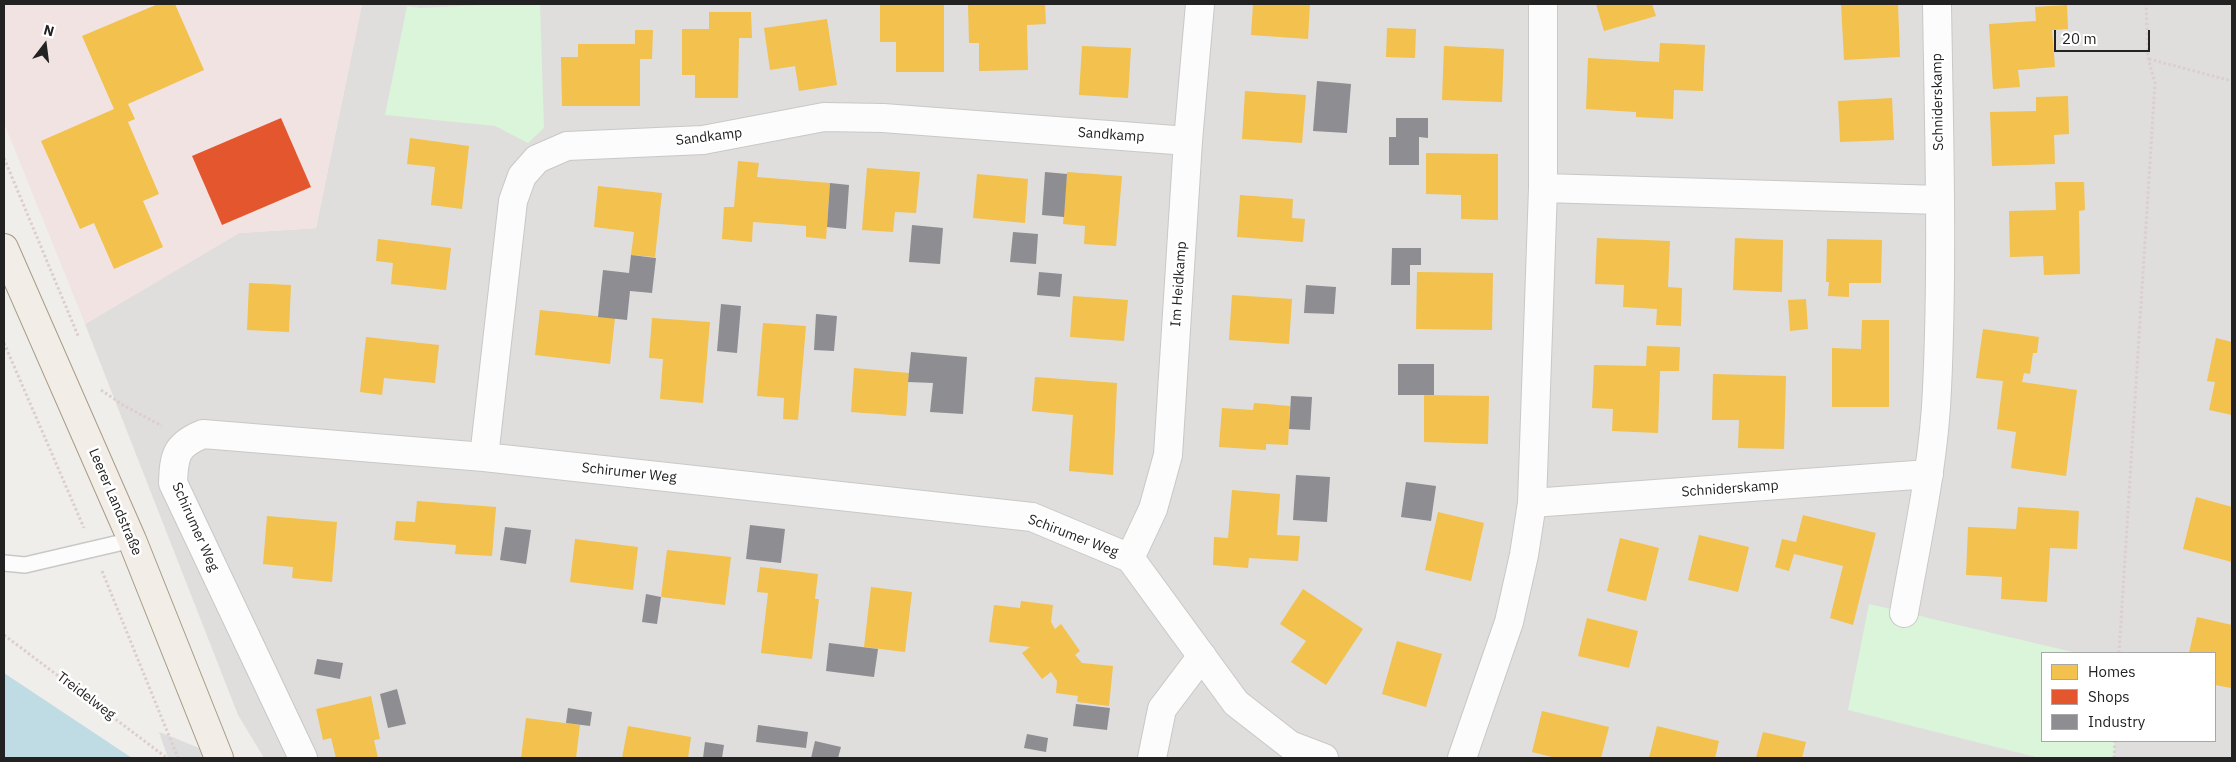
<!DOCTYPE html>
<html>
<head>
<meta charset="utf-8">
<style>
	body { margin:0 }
	#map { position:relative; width:2236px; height:762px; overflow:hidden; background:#f0eeeb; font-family:"IBM Plex Sans",sans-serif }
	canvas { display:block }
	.frame { position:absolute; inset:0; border:5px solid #222; pointer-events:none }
	.legend { position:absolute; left:2041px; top:652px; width:175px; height:90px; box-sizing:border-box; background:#fff; border:1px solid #a7a7a7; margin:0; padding:6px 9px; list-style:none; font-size:15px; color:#222 }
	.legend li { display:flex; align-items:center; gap:10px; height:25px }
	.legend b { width:25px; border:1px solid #a7a7a7 }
	.north { position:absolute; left:20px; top:20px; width:50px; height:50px; -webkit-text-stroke:4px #fff; paint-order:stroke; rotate:15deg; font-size:14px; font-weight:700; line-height:20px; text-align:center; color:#222 }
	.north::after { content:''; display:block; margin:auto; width:18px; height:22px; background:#222; clip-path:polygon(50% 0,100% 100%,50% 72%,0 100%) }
	.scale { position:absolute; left:2054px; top:30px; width:96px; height:22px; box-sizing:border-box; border:2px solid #222; border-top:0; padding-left:6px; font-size:15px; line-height:18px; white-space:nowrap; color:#222; -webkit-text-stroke:4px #fff; paint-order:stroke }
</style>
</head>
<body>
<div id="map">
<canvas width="2236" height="762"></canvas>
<div class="frame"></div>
<ul class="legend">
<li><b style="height:14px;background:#f2c14e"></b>Homes</li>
<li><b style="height:14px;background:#e4572e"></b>Shops</li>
<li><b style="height:14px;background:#8d8d92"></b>Industry</li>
</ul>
<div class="north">N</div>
<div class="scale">20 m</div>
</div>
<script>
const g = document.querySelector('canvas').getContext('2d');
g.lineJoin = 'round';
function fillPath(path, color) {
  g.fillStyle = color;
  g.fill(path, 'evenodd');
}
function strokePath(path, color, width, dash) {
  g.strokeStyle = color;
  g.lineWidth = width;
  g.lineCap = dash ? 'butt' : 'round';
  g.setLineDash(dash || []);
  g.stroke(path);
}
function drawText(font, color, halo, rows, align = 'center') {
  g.font = font + ' "IBM Plex Sans",sans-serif';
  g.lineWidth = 5;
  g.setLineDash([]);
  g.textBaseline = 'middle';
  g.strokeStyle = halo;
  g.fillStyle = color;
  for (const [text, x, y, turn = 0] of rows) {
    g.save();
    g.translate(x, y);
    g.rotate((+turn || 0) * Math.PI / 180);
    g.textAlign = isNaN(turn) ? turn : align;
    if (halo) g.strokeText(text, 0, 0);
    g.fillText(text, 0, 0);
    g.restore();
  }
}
fillPath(new Path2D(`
	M 362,4 L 2232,4 L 2232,758 L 264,758 L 238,715 L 85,324 L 239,233 L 316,228 ZM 2042,653 L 2215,653 L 2215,741 L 2042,741 Z`), '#dfdedc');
fillPath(new Path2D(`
	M 4,4 L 362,4 L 316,228 L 239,233 L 85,324 L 4,123 Z`), '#f1e3e1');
fillPath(new Path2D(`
	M 502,4 L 540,4 L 544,128 L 528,143 L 495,126 L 385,115 L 407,6 L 420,8 Z
	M 1869,604 L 2077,653 L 2042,653 L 2042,741 L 2115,741 L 2114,758 L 2040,758 L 1848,710 Z`), '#daf5da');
fillPath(new Path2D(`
	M 4,673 L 132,758 L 4,758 Z`), '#bfdbe3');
fillPath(new Path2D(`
	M 159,732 L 170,736 L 223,758 L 168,758 Z`), '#dedddd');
fillPath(new Path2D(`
	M 158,4 L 175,4 L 204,70 L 128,104 L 135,119 L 128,122 L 159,194 L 143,201 L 163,247 L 114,269 L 94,223 L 80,229 L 41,141 L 114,109 L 82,36 Z
	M 880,4 L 944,4 L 944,72 L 896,72 L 896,42 L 880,42 Z
	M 968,4 L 1045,4 L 1046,24 L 1027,25 L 1028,70 L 979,71 L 979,43 L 969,43 Z
	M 1253,4 L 1310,4 L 1308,39 L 1251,35 Z
	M 1596,4 L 1652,4 L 1656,16 L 1604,31 Z
	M 1841,4 L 1898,4 L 1900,57 L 1844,60 Z
	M 2067,5 L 2068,29 L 2052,30 L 2055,67 L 2018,70 L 2020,87 L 1993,89 L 1989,24 L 2036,21 L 2035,7 Z
	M 709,12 L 751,12 L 752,38 L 739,38 L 738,98 L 695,98 L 695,75 L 682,75 L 682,29 L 709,29 Z
	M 827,19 L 837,85 L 799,91 L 795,66 L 770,70 L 764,28 Z
	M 1387,28 L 1416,29 L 1415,58 L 1386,57 Z
	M 635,30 L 653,30 L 652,59 L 640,59 L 640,106 L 562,106 L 561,57 L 578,57 L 578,44 L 635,44 Z
	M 1660,43 L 1705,45 L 1703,91 L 1674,90 L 1673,119 L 1636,117 L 1636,112 L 1586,109 L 1588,58 L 1659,62 Z
	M 1082,46 L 1131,48 L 1128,98 L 1079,95 Z
	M 1444,46 L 1504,49 L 1502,102 L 1442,100 Z
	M 1245,91 L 1306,95 L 1302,143 L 1242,139 Z
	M 2068,96 L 2069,134 L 2054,135 L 2055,164 L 1992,166 L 1990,112 L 2036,111 L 2036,97 Z
	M 1892,98 L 1894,140 L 1840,142 L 1838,101 Z
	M 410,138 L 469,146 L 462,209 L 431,205 L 435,167 L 407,164 Z
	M 1426,153 L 1498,154 L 1498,220 L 1461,219 L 1461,195 L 1426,194 Z
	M 738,161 L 759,163 L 757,177 L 830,183 L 826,239 L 806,237 L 806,226 L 753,222 L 752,242 L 722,239 L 724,207 L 734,207 Z
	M 867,168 L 920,172 L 916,213 L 895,212 L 893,232 L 862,230 Z
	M 1067,172 L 1122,176 L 1116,246 L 1084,244 L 1085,226 L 1063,224 Z
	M 977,174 L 1028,179 L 1025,223 L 973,218 Z
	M 2055,182 L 2084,182 L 2085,210 L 2079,211 L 2080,274 L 2044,275 L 2043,256 L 2010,257 L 2009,211 L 2056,210 Z
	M 598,186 L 662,193 L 655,257 L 631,255 L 634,232 L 594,227 Z
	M 1240,195 L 1293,199 L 1292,218 L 1305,219 L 1303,242 L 1237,237 Z
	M 1597,238 L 1670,241 L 1668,287 L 1682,288 L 1681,326 L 1656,325 L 1657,309 L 1623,307 L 1624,285 L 1595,284 Z
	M 1735,238 L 1783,240 L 1782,292 L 1733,290 Z
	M 378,239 L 451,248 L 446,290 L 391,284 L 393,263 L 376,261 Z
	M 1827,239 L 1882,240 L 1881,283 L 1849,283 L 1849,297 L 1828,296 L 1829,282 L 1826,282 Z
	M 1417,272 L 1493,273 L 1492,330 L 1416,329 Z
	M 249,283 L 291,285 L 289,332 L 247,330 Z
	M 1232,295 L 1292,299 L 1289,344 L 1229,340 Z
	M 1073,296 L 1128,300 L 1124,341 L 1070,337 Z
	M 1806,299 L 1808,329 L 1790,331 L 1788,300 Z
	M 540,310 L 615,318 L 610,364 L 535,355 Z
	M 652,318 L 710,322 L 703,403 L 660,399 L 663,359 L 649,358 Z
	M 1862,320 L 1889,320 L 1889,407 L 1832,407 L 1832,348 L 1861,349 Z
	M 763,323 L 806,326 L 798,420 L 783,419 L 784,398 L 757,396 Z
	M 1983,329 L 2039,337 L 2037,353 L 2033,353 L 2030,374 L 2024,373 L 2022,382 L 2077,390 L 2066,476 L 2011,468 L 2016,432 L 1997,429 L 2003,381 L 1976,378 Z
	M 366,337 L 439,345 L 435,383 L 384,378 L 382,395 L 360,392 Z
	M 2216,338 L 2232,342 L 2232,415 L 2209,410 L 2215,382 L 2207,381 Z
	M 1647,346 L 1680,347 L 1679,371 L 1660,371 L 1658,433 L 1612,431 L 1613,409 L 1592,408 L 1594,365 L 1646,366 Z
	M 854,368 L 909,373 L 906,416 L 851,412 Z
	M 1713,374 L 1786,376 L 1784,449 L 1738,448 L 1739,420 L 1712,420 Z
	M 1035,377 L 1117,383 L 1113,475 L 1069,471 L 1073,415 L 1032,411 Z
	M 1424,395 L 1489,396 L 1488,444 L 1424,442 Z
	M 1254,403 L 1290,406 L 1288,445 L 1266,444 L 1266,450 L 1219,447 L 1222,408 L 1253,410 Z
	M 1232,490 L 1280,494 L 1277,535 L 1300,536 L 1298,561 L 1249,558 L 1248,568 L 1213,565 L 1214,537 L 1228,538 Z
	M 2196,497 L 2232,507 L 2232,562 L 2183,549 Z
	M 417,501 L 496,507 L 492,556 L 455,554 L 456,545 L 394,540 L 396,521 L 415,522 Z
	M 2018,507 L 2079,511 L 2077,549 L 2050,548 L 2047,602 L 2001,599 L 2002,577 L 1966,575 L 1968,527 L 2016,529 Z
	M 1438,512 L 1484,523 L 1471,581 L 1425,570 Z
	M 1803,515 L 1876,533 L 1853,625 L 1830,618 L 1843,566 L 1794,554 L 1789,571 L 1775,567 L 1782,539 L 1796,542 Z
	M 267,516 L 337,522 L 332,582 L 292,578 L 293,567 L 263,564 Z
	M 1699,535 L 1749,547 L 1738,592 L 1688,580 Z
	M 1620,538 L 1659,548 L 1646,601 L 1607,591 Z
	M 575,539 L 638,547 L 633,590 L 570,582 Z
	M 667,550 L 731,557 L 725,605 L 661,597 Z
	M 760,567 L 818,574 L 815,599 L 819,599 L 812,659 L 761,653 L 768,593 L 757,592 Z
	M 871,587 L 912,592 L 905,652 L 864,647 Z
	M 1303,589 L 1363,629 L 1326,685 L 1291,662 L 1306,641 L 1280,624 Z
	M 1021,601 L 1053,605 L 1051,622 L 1055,629 L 1061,624 L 1080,651 L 1075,655 L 1082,663 L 1113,666 L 1109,706 L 1077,702 L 1078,696 L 1056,693 L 1057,681 L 1051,672 L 1042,679 L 1022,653 L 1030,647 L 989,642 L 994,605 L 1020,608 Z
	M 2197,617 L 2232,625 L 2231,688 L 2215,685 L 2215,653 L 2189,653 Z
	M 1587,618 L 1638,631 L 1629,668 L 1578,656 Z
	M 1397,641 L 1442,654 L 1426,707 L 1382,694 Z
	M 371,696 L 380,739 L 374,740 L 378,758 L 336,758 L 331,738 L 323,740 L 316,709 Z
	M 1542,711 L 1609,727 L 1601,758 L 1556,758 L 1532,752 Z
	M 526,718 L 580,725 L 576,758 L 521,758 Z
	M 628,726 L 691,737 L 688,758 L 622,758 Z
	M 1657,726 L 1719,741 L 1715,758 L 1649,758 Z
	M 1763,732 L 1806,742 L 1802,758 L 1756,758 Z`), '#f2c14e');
fillPath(new Path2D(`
	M 281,118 L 311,187 L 222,225 L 192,156 Z`), '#e4572e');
fillPath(new Path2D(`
	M 1317,81 L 1351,84 L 1347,133 L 1313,131 Z
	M 1396,118 L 1428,118 L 1428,138 L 1419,137 L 1419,165 L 1389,165 L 1389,137 L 1396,137 Z
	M 1045,172 L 1067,174 L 1064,217 L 1042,215 Z
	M 830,183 L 849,185 L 846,229 L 827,227 Z
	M 912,225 L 943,228 L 940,264 L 909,262 Z
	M 1013,232 L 1038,234 L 1036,264 L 1010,262 Z
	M 1392,248 L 1421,248 L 1421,265 L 1410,265 L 1410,285 L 1391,285 Z
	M 631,255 L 656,258 L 652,293 L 630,291 L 627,320 L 598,317 L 603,270 L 629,273 Z
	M 1039,272 L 1062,274 L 1060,297 L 1037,295 Z
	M 1306,285 L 1336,287 L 1334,314 L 1304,313 Z
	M 721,304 L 741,306 L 737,353 L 717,351 Z
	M 816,314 L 837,316 L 834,351 L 814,350 Z
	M 911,352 L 967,357 L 963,414 L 930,412 L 933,383 L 908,382 Z
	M 1398,364 L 1434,364 L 1434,395 L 1398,395 Z
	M 1291,396 L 1312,397 L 1310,430 L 1289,429 Z
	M 1296,475 L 1330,477 L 1327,522 L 1293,520 Z
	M 1406,482 L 1436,486 L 1431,521 L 1401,517 Z
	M 750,525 L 785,529 L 781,563 L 746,559 Z
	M 505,527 L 531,530 L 526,564 L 500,560 Z
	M 646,594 L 661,597 L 657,624 L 642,622 Z
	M 829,643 L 878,649 L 874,677 L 826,671 Z
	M 317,659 L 343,663 L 340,679 L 314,674 Z
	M 397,689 L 406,724 L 388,728 L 380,694 Z
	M 1076,704 L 1110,708 L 1107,730 L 1073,726 Z
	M 568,708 L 592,712 L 590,726 L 566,723 Z
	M 758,725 L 808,732 L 806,748 L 756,742 Z
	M 1027,734 L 1048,738 L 1046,752 L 1024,748 Z
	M 815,741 L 841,747 L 838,758 L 811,758 Z
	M 705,742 L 724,745 L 722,758 L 703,758 Z`), '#8d8d92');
const service = new Path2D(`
	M 4,563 L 25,565 L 132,540`);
const minor = new Path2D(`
	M 1543,188 L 1940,200
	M 484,457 L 513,201 L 522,176 L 537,159 L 567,146 L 703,140 L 824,117 L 883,118 L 1188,141
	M 1532,503 L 1929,474
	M 1130,558 L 1153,509 L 1168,455 L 1188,141 L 1200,4
	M 1904,613 C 1917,539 1934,464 1937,389 C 1943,261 1939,132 1937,4
	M 303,758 L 173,483 C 174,455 176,445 203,434 L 484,457 L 1032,517 L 1130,558 L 1236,703 L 1290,745 L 1324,758
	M 1152,758 L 1162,709 L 1202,656
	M 1462,758 L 1509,622 L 1524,555 L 1532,503 L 1543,188 L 1543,4`);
const primary = new Path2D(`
	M 4,248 L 132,540 L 219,758`);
strokePath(service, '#c9c8c7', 18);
strokePath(minor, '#c9c8c7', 30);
strokePath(primary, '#a79c86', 30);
strokePath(new Path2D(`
	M 2149,59 L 2232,81
	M 4,158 L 79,338
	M 4,343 L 84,528
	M 101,390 L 123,405 L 162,426
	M 102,571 L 178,758
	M 4,635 L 167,758
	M 2119,653 L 2155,83 L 2148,58 L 2146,4
	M 2114,758 L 2115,741`), '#dccecd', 3, [2.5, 2.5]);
strokePath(service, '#fdfcfc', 15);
strokePath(minor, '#fdfcfc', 28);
strokePath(primary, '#f3ede7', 28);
drawText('14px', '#222', '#fff', [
	["Schniderskamp",1938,102,-91],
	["Sandkamp",1111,135,4],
	["Sandkamp",709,137,-7],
	["Im Heidkamp",1179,284,-86],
	["Schirumer Weg",629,473,6],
	["Schniderskamp",1730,489,-4],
	["Leerer Landstraße",115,502,67],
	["Schirumer Weg",195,527,66],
	["Schirumer Weg",1073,536,21],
	["Treidelweg",86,696,37]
]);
</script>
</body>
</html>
